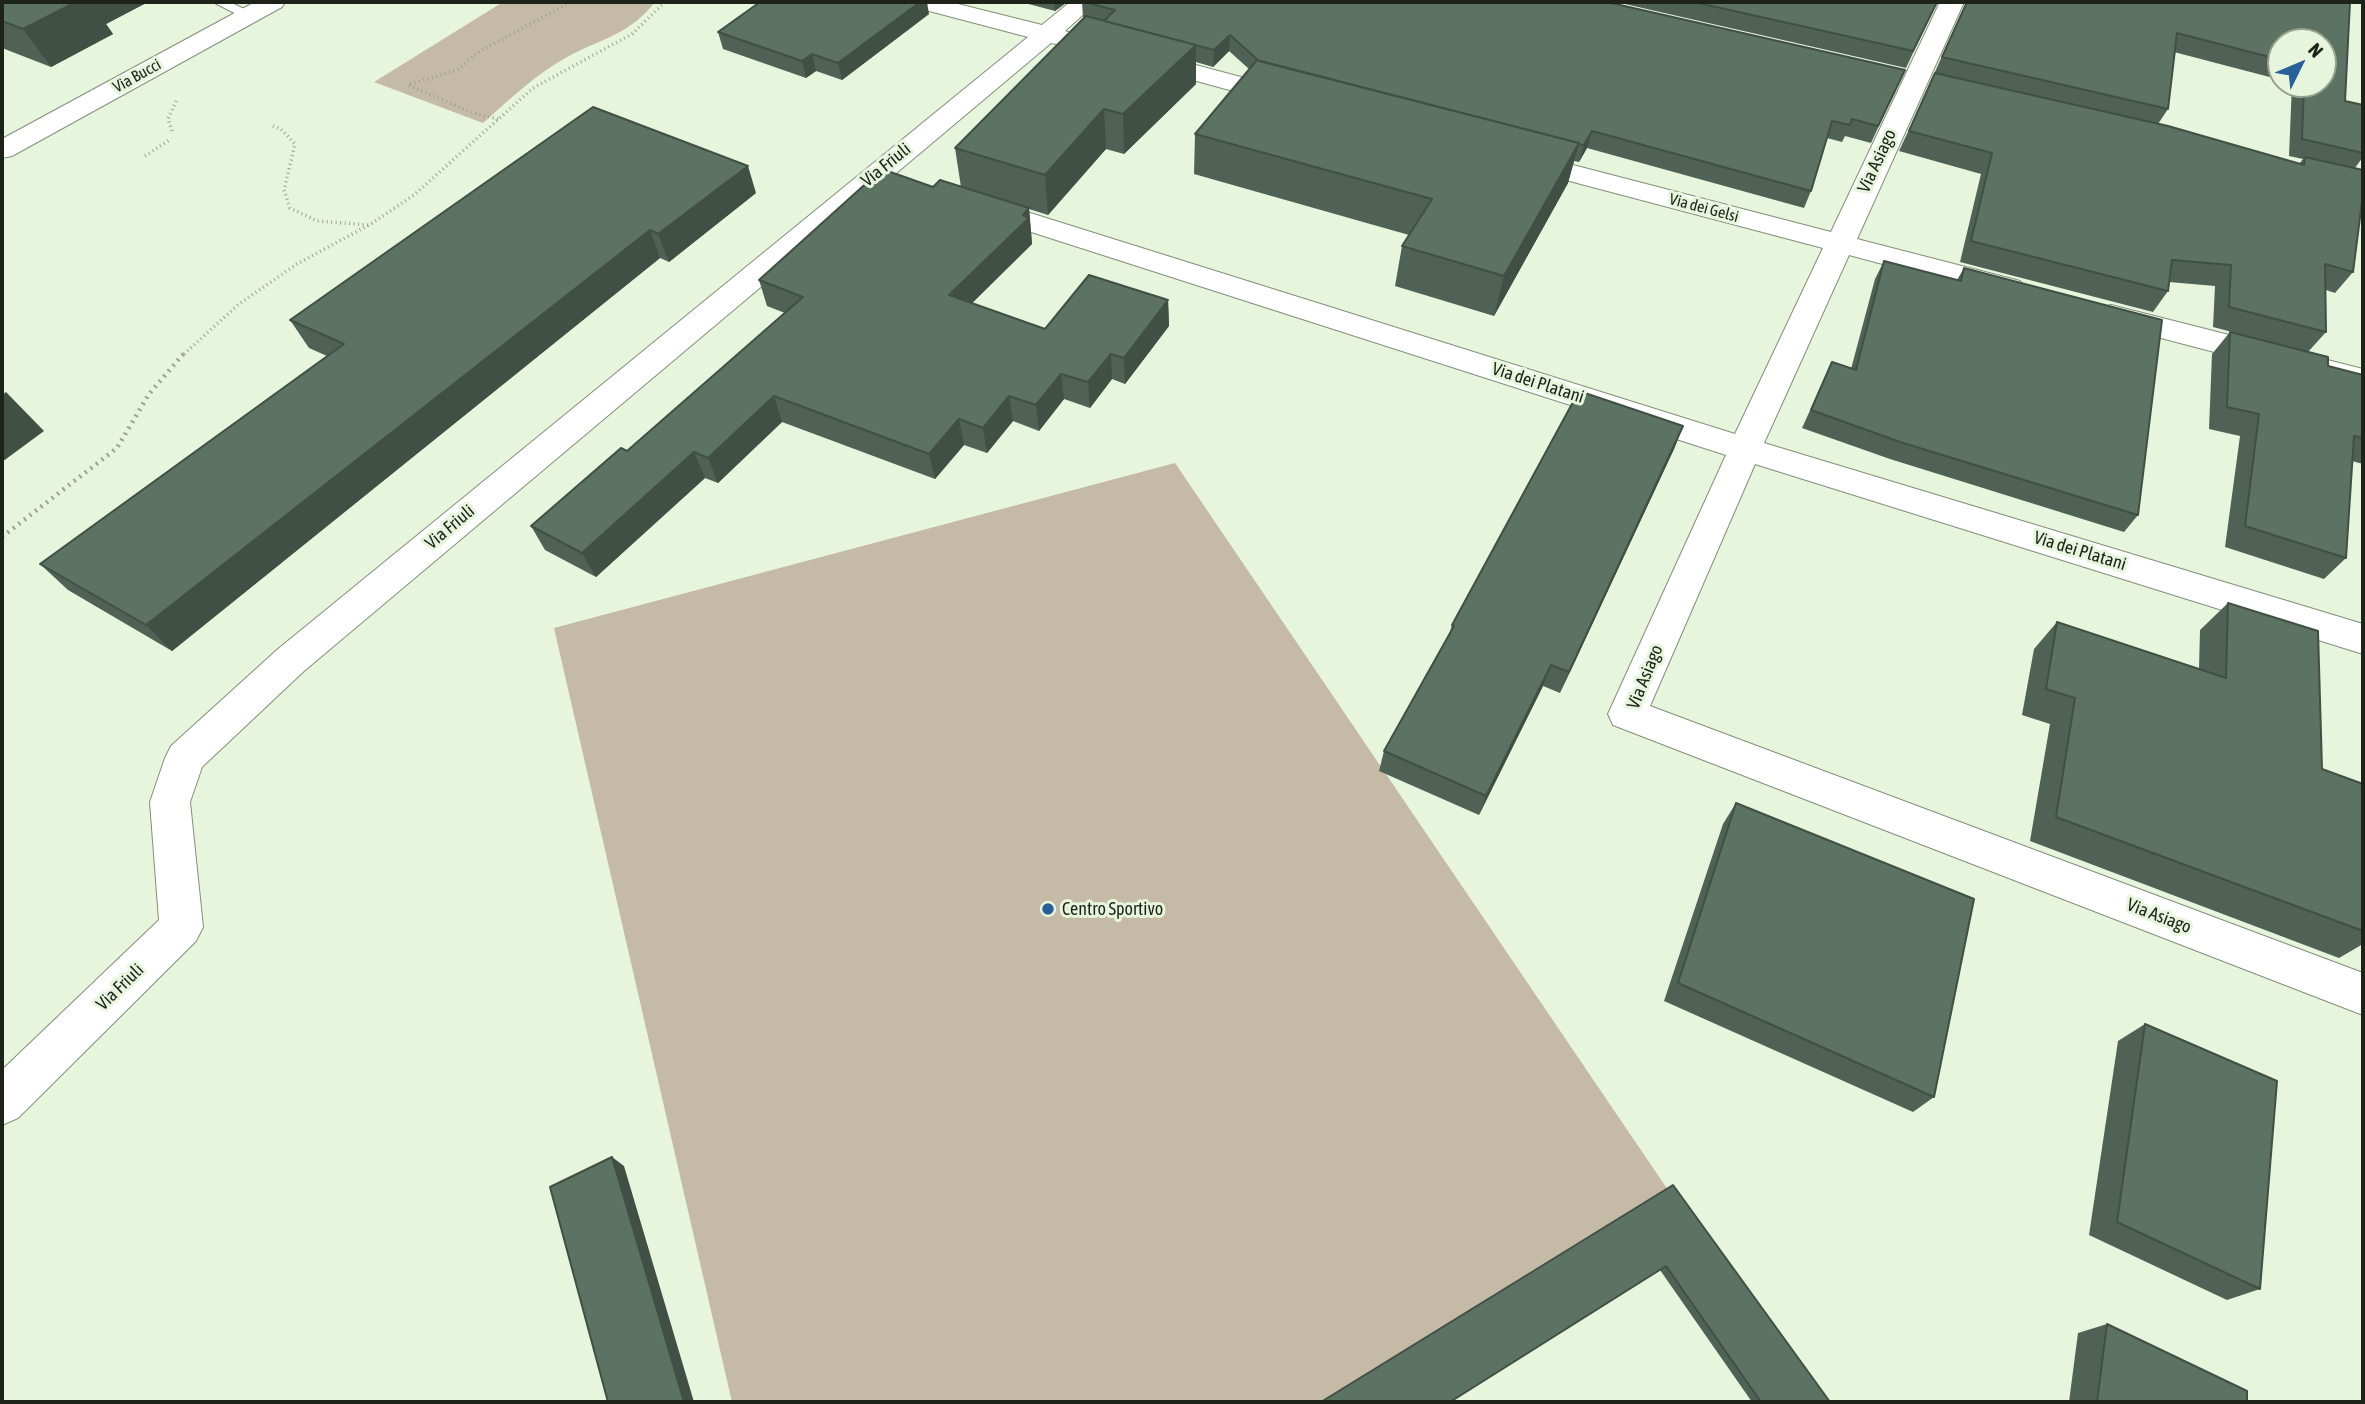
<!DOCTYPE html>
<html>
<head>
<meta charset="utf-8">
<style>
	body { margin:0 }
	#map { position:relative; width:2365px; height:1404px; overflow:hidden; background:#e7f5dd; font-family:"Asap Condensed",sans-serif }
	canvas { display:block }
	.frame { position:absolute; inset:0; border:4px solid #1e231a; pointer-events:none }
	.north { position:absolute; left:2267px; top:28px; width:70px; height:70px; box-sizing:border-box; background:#e7f5dd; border:2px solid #97a18f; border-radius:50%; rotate:47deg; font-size:19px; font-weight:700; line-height:28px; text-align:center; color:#1e231a }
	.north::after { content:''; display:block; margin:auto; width:24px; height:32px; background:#286199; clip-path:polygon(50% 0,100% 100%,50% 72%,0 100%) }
</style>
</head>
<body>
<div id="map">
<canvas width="2365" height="1404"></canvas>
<div class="frame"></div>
<div class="north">N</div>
</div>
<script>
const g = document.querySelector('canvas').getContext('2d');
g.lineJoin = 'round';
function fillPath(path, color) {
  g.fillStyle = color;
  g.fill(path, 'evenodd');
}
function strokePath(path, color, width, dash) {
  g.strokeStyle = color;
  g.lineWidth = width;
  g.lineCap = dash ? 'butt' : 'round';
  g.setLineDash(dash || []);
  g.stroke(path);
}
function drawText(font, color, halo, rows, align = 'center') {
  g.font = font + ' "Asap Condensed",sans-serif';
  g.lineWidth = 6;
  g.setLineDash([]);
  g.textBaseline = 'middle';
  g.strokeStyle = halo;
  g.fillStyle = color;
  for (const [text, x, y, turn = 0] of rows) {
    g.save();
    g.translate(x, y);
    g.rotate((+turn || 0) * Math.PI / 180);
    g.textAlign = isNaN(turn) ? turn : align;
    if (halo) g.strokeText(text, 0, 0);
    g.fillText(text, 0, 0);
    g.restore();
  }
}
fillPath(new Path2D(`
	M 503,2 L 655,2 C 630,34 603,38 569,56 C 537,73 510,99 483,123 L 374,82 Z
	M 1175,463 L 1668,1190 L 1324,1402 L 732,1402 L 554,628 Z`), '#c4baa6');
const service = new Path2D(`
	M 213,2 L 230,2 L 256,15 L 254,18 L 244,18 Z`);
const minor = new Path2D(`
	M 255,2 L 285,2 L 282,7 L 12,156 L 2,158 L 2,139 Z
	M 911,2 L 950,2 L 1042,25 L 1070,2 L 1097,2 L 1065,31 L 1074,34 L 1077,39 L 1074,44 L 1065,46 L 1051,43 L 304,671 L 202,767 L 190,802 L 203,927 L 196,941 L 18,1118 L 2,1125 L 2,1070 L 159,920 L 150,802 L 165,758 L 171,746 L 278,649 L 1028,37 L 914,7 Z
	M 1940,2 L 1964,2 L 1857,239 L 2020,281 L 2024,288 L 2020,295 L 2009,298 L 1849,255 L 1764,443 L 2363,624 L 2363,654 L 1755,464 L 1650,706 L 2363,973 L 2363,1015 L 1613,725 L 1608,714 L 1726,455 L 972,213 L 968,207 L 972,201 L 982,198 L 992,201 L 1735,434 L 1823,248 L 1509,165 L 1505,159 L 1509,153 L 1519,151 L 1831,232 Z
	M 1147,52 L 1297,92 L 1301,98 L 1297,104 L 1288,106 L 1138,65 L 1134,60 L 1138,55 Z
	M 2111,305 L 2363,369 L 2363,391 L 2100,322 L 2096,315 L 2100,308 Z`);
strokePath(service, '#838f7a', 2);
strokePath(minor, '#838f7a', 2);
strokePath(new Path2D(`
	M 498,119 L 473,113 L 408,85 L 457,70 L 480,51 L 571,2
	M 273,126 L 281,129 L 295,144 L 284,190 L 290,208 L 317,221 L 368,225
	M 172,131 L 168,119 L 177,99
	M 145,156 L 171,139
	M 184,354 L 239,304 L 297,264 L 369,225 L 414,195 L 533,88 L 632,34 L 665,2`), '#9aa492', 3.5, [1, 3.5]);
strokePath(new Path2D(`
	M 2,537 L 117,448 L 149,394 L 185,352`), '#9aa492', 4.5, [2, 5]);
fillPath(service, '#fff');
fillPath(minor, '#fff');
fillPath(new Path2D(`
	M 2,2 L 148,2 L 106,24 L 113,34 L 51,67 L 2,48 Z
	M 1021,2 L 1067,2 L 1055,11 Z
	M 1082,2 L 1905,70 L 1871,143 L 1845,136 L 1842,142 L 1827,138 L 1811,191 L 1804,208 L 1587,148 L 1579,162 L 1574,161 L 1568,183 L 1494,316 L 1395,286 L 1402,246 L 1409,235 L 1194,174 L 1195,134 L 1249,69 L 1229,51 L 1213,67 L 1196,62 L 1196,84 L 1124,154 L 1106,149 L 1048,215 L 1029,209 L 1032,244 L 972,303 L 1045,329 L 1168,300 L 1169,326 L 1125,384 L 1112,379 L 1090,408 L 1064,399 L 1039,431 L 1013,421 L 987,453 L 964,445 L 935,479 L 782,422 L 718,483 L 705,478 L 596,577 L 545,550 L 531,526 L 627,451 L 785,313 L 767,306 L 759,280 L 933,187 L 961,187 L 955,148 L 1083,18 Z
	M 1616,2 L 1937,2 L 1906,68 Z
	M 1966,2 L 2350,2 L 2345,101 L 2363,105 L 2363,157 L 2355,168 L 2353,272 L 2335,293 L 2326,290 L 2326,332 L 2308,352 L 2213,327 L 2215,286 L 2169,282 L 2168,291 L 2153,312 L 1960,262 L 1981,174 L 1899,151 L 1935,74 L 1934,74 L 1966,3 ZM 2281,42 L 2323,84 L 2292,84 L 2289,156 L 2303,159 L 2299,164 L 2158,124 L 2168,109 L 2174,52 L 2281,80 Z
	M 929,14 L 842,80 L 816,71 L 806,78 L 723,49 L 718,32 Z
	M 756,193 L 669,262 L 660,258 L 172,651 L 68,590 L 40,564 L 327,356 L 309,348 L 290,320 Z
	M 1884,261 L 1957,280 L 1964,268 L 2138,515 L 2124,532 L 1890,459 L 1802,428 L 1832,362 L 1851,369 L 1875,279 Z
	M 2230,332 L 2328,366 L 2363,375 L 2363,464 L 2352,461 L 2346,558 L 2324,579 L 2225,547 L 2240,436 L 2209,429 L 2212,354 Z
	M 1683,426 L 1674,449 L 1560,693 L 1543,686 L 1479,815 L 1379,771 L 1384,751 L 1449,635 L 1452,625 Z
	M 2228,603 L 2322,769 L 2363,784 L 2363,944 L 2339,958 L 2030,841 L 2050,724 L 2022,715 L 2034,649 L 2057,622 L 2199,669 L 2200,630 Z
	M 1736,803 L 1934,1097 L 1913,1112 L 1664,1001 L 1723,824 Z
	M 2145,1024 L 2260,1289 L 2227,1300 L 2089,1235 L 2118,1041 Z
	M 1673,1185 L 1830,1402 L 1752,1402 L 1660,1270 L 1451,1402 L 1321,1402 Z
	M 2107,1324 L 2247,1402 L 2069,1402 L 2078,1333 Z`), '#4f6255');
fillPath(new Path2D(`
	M 76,2 L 148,2 L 106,24 L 113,34 L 51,67 L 23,29 Z
	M 920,2 L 927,2 L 929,14 L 842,80 L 838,63 Z
	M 1054,2 L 1067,2 L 1055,11 Z
	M 1230,35 L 1229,51 L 1213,67 L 1214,50 Z
	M 1196,45 L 1196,84 L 1124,154 L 1123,114 Z
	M 812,54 L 816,71 L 806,78 L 802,61 Z
	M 1104,109 L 1106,149 L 1048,215 L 1045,175 Z
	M 1592,131 L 1587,148 L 1579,162 L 1584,145 Z
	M 1579,143 L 1568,183 L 1494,316 L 1504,276 Z
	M 748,166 L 756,193 L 669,262 L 658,234 Z
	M 1029,208 L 1032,244 L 954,321 L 949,295 Z
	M 650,230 L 660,258 L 172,651 L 146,625 Z
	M 1168,300 L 1169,326 L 1125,384 L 1124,358 Z
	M 1111,354 L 1112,379 L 1090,408 L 1088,382 Z
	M 1061,374 L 1064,399 L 1039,431 L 1036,405 Z
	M 6,392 L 44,431 L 2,462 L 2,395 Z
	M 774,396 L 782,422 L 718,483 L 708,458 Z
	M 1009,396 L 1013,421 L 987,453 L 983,428 Z
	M 959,419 L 964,445 L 935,479 L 929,454 Z
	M 1683,426 L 1674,449 L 1560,693 L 1569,672 Z
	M 694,452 L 705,478 L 596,577 L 582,553 Z
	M 1551,665 L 1543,686 L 1479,815 L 1486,796 Z
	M 612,1157 L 624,1166 L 694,1402 L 684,1402 Z`), '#405045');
const building = new Path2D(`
	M 2,2 L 76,2 L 23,29 L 2,21 Z
	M 760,2 L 920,2 L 838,63 L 812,54 L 802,61 L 718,32 Z
	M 1084,2 L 1607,2 L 1905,70 L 1878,126 L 1852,119 L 1850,125 L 1832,121 L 1811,191 L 1592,131 L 1584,145 L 1578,144 L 1579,143 L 1259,61 L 1230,35 L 1214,50 L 1195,45 L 1196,45 L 1104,21 L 1115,10 Z
	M 1694,2 L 1937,2 L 1913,51 Z
	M 1967,2 L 2350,2 L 2345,101 L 2363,105 L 2363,153 L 2302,139 L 2304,84 L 2323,84 L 2323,42 L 2281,42 L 2281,60 L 2177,33 L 2168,109 L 1942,57 Z
	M 1086,16 L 1196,45 L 1123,114 L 1104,109 L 1045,175 L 955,148 Z
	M 1257,60 L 1579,143 L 1504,276 L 1402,246 L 1432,199 L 1195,134 Z
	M 1935,73 L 2168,126 L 2304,165 L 2305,157 L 2363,170 L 2363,194 L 2353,272 L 2325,264 L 2326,332 L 2229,307 L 2231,265 L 2172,260 L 2168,291 L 1971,241 L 1992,153 L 1909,131 Z
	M 593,107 L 748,166 L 658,234 L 650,230 L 146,625 L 40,564 L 344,344 L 290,320 Z
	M 882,169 L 933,187 L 940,180 L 1029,208 L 1023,215 L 1029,218 L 949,295 L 1045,329 L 1089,275 L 1168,300 L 1124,358 L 1111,354 L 1088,382 L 1061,374 L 1036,405 L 1009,396 L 983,428 L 959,419 L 929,454 L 774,396 L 708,458 L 694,452 L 582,553 L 531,526 L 621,448 L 627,451 L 803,297 L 759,280 Z
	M 1884,261 L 1961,281 L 1964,268 L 2162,320 L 2138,515 L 1900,442 L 1811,410 L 1832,362 L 1856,370 Z
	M 2230,332 L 2328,357 L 2328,366 L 2363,375 L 2363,438 L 2354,436 L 2346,558 L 2245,526 L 2259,414 L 2227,407 Z
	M 1579,391 L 1683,426 L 1569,672 L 1551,665 L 1486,796 L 1384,751 L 1454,626 L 1452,625 Z
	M 2228,603 L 2318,631 L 2322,769 L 2363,784 L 2363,931 L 2056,817 L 2075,698 L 2046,689 L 2057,622 L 2226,678 Z
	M 1736,803 L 1974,899 L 1934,1097 L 1678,983 Z
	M 2145,1024 L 2277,1081 L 2260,1289 L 2117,1222 Z
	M 612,1157 L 684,1402 L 608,1402 L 550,1187 Z
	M 1673,1185 L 1830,1402 L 1761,1402 L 1666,1266 L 1450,1402 L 1321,1402 Z
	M 2107,1324 L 2247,1391 L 2247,1402 L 2097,1402 Z`);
fillPath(building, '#5c7263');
strokePath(building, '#405045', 2);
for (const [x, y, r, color] of [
	[1048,909,7,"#286199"]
]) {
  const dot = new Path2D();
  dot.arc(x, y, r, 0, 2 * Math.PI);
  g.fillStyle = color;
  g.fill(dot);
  strokePath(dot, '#e7f5dd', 2.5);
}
drawText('16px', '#1e231a', '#e7f5dd', [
	["Via Bucci",137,76,-29],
	["Via dei Gelsi",1704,208,15]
]);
drawText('18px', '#1e231a', '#e7f5dd', [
	["Via Asiago",1877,161,-65],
	["Via Friuli",886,165,-39],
	["Via dei Platani",1538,383,18],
	["Via Friuli",450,527,-40],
	["Via dei Platani",2080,551,17],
	["Via Asiago",1645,677,-68],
	["Via Asiago",2159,916,21],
	["Via Friuli",120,987,-44]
]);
drawText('18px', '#1e231a', '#e7f5dd', [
	["Centro Sportivo",1062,909]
], 'left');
</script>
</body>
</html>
